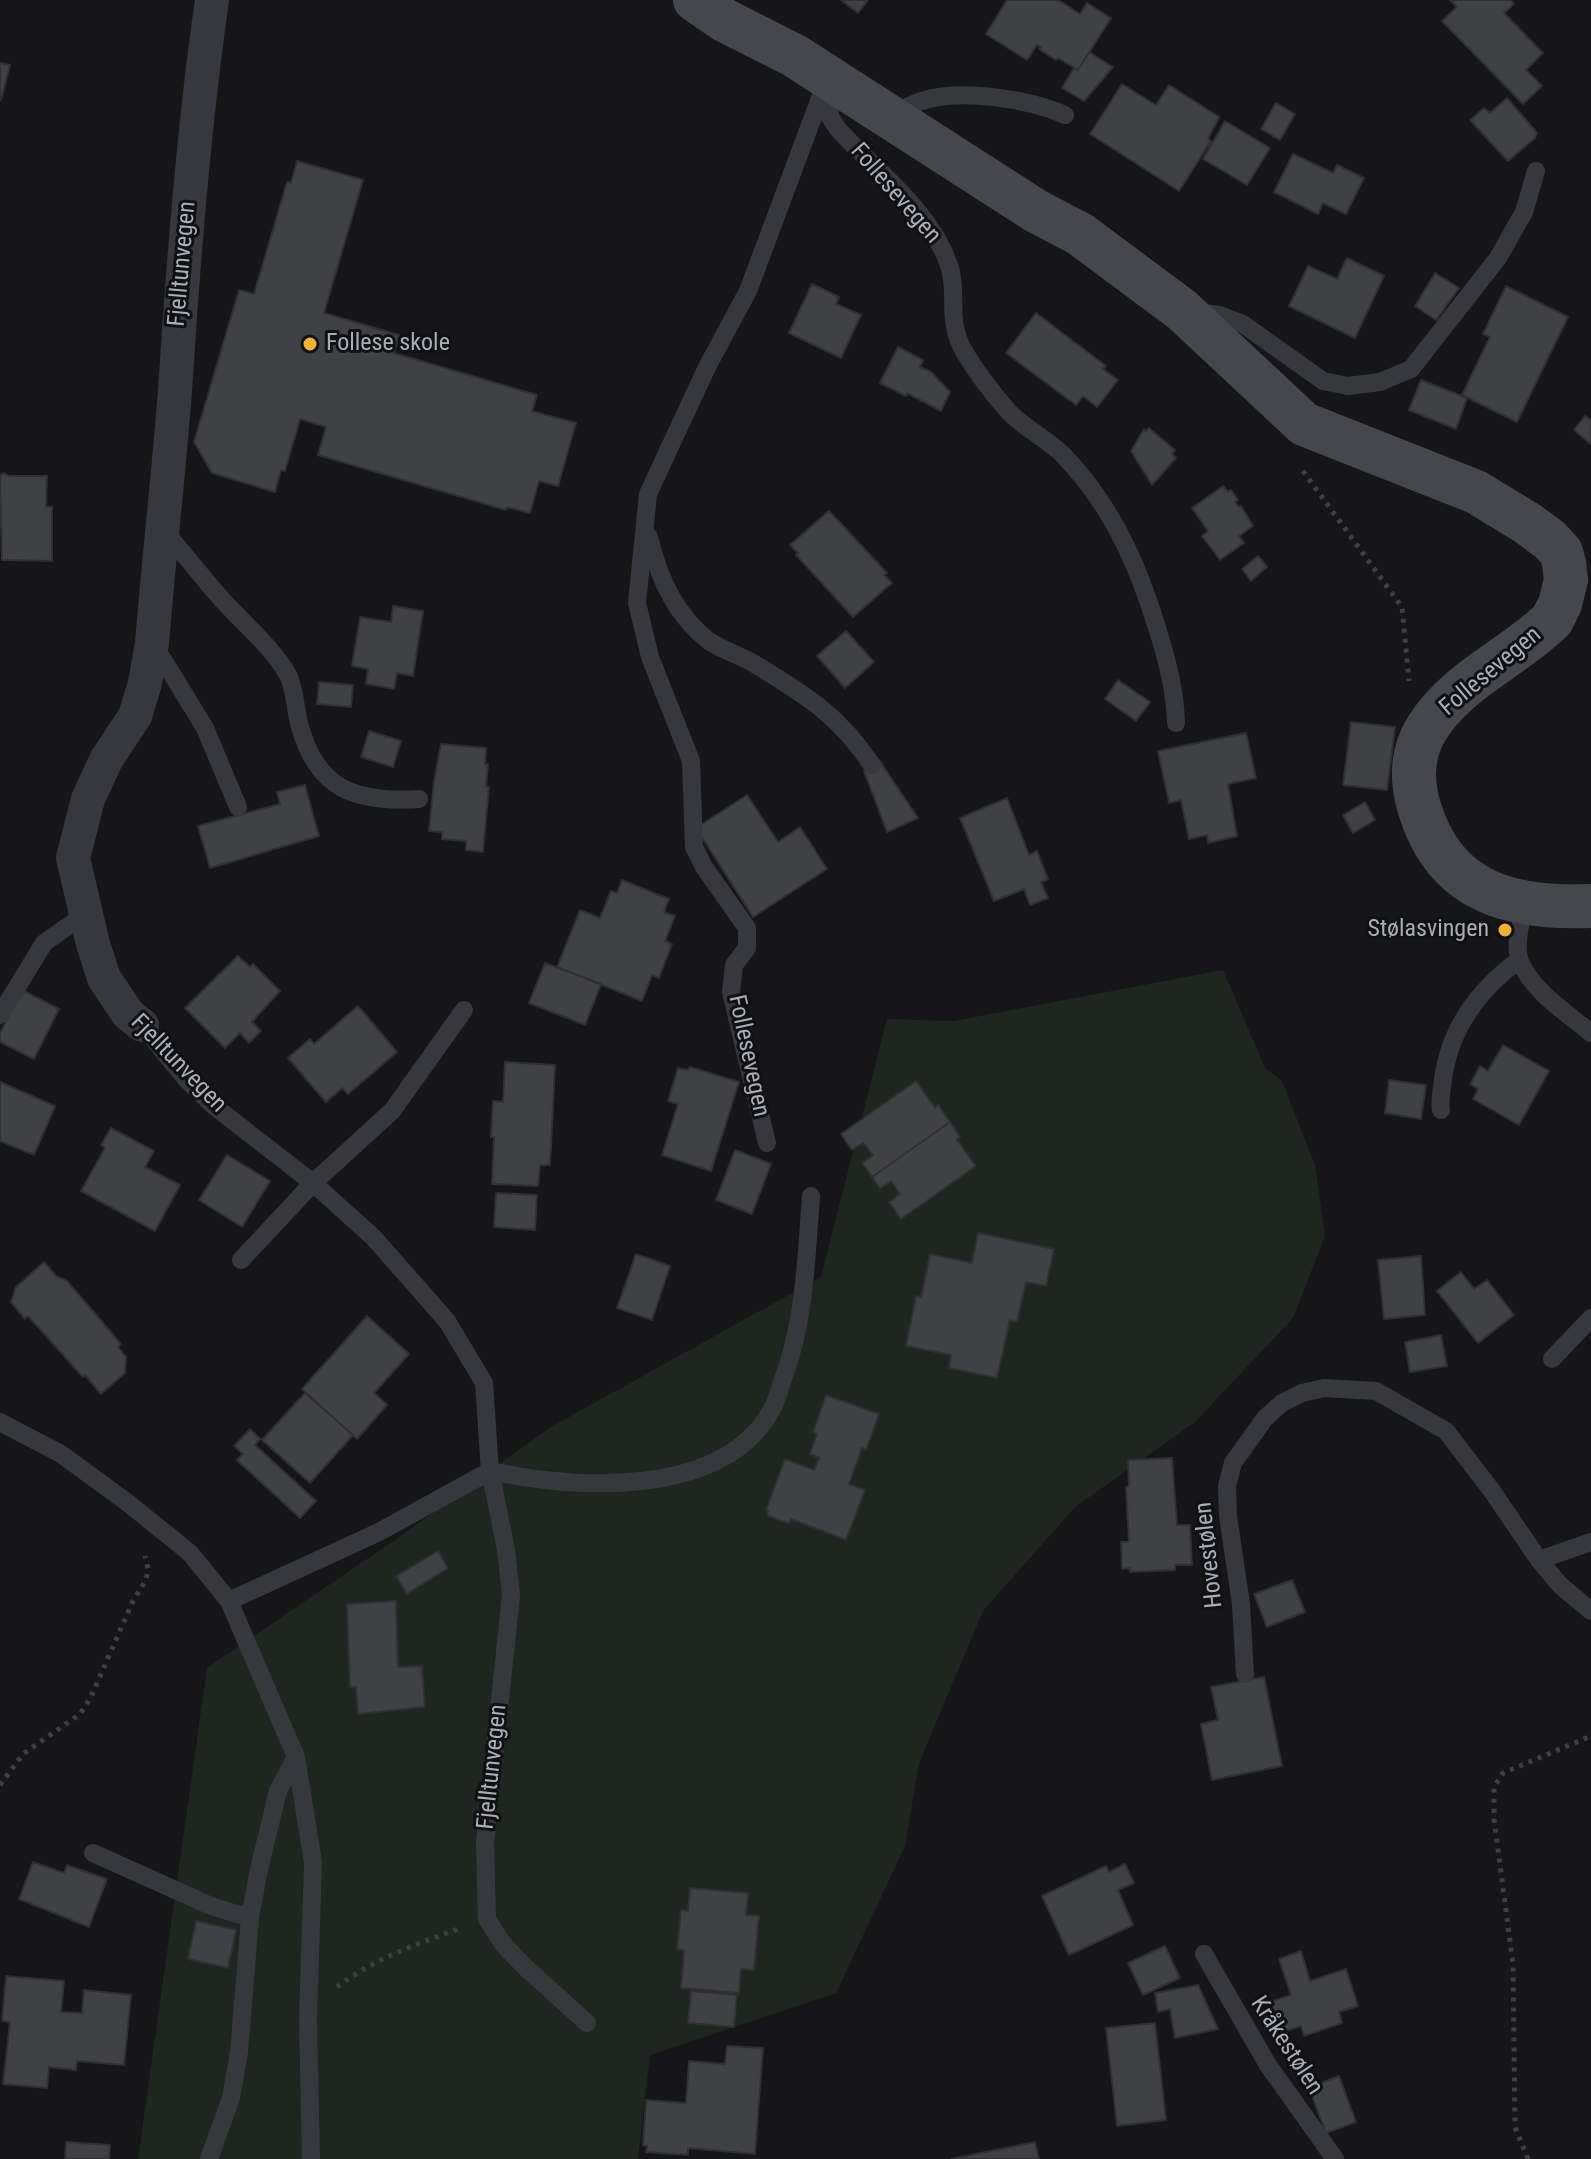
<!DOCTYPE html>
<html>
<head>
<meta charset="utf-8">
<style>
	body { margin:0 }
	canvas { display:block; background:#161618 }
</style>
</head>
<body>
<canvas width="1591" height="2159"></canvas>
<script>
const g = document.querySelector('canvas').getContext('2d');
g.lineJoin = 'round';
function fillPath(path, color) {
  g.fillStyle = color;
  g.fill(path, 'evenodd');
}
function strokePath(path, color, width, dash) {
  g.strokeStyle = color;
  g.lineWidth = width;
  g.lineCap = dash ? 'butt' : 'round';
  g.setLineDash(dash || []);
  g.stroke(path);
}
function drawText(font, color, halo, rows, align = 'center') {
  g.font = font + ' "Roboto Condensed",sans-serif';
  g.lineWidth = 6;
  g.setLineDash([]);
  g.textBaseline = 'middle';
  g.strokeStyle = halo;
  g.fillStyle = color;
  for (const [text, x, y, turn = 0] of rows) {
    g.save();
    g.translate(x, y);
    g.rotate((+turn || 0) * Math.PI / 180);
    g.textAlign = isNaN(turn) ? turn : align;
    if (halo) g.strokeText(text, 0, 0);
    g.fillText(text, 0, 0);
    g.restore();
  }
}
fillPath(new Path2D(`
	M 1223,970 L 1265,1068 L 1282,1081 L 1315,1165 L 1325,1236 L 1293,1318 L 1195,1422 L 1075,1507 L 983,1611 L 919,1763 L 905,1846 L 836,1993 L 650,2055 L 638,2159 L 138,2159 L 207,1668 L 395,1540 L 549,1428 L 821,1277 L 887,1019 L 954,1021 Z`), '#1e261f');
const building = new Path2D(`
	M 841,0 L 868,0 L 858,13 Z
	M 1007,0 L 1058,0 L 1080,14 L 1087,3 L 1111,18 L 1078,70 L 1058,58 L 1056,60 L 1039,49 L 1041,47 L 1037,45 L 1027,60 L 986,34 Z
	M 1450,0 L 1511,0 L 1514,4 L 1504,13 L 1543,53 L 1526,70 L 1542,86 L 1523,104 L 1442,21 L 1457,7 Z
	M 1089,52 L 1113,67 L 1084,101 L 1062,88 L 1074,68 L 1078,70 Z
	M 0,63 L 10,65 L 1,100 L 0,100 Z
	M 1122,84 L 1156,105 L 1169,85 L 1219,117 L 1208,139 L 1211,141 L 1179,191 L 1090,134 Z
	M 1507,98 L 1537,133 L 1535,138 L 1508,161 L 1470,120 L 1484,108 L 1490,113 Z
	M 1276,103 L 1295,114 L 1280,140 L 1261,129 Z
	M 1225,121 L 1270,148 L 1247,185 L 1203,159 Z
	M 1293,154 L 1333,173 L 1337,165 L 1364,178 L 1346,214 L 1323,203 L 1318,214 L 1274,192 Z
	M 297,161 L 363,180 L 324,313 L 399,335 L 394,353 L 537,395 L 532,411 L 576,423 L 558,486 L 539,481 L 530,513 L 507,507 L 506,510 L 318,455 L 326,427 L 300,419 L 285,471 L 281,470 L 275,492 L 212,473 L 194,442 L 239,290 L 254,294 L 287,182 L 291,183 Z
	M 1347,258 L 1384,276 L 1355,338 L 1289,306 L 1308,266 L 1337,279 Z
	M 1435,273 L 1459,288 L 1436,320 L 1415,306 Z
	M 812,284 L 839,297 L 836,304 L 861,315 L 841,358 L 789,333 Z
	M 1506,286 L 1568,317 L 1517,422 L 1462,395 L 1490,337 L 1483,334 Z
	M 1036,313 L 1106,366 L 1103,369 L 1118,380 L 1097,407 L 1083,396 L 1076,405 L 1006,353 Z
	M 898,347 L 923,360 L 920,367 L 931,372 L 950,392 L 941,411 L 907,393 L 906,396 L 880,383 Z
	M 1421,380 L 1467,398 L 1456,429 L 1409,410 Z
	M 1585,416 L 1591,420 L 1591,444 L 1574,430 Z
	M 1149,428 L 1175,450 L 1172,454 L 1176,458 L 1152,485 L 1131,451 L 1144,429 L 1146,431 Z
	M 4,473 L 9,476 L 47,476 L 46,507 L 52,507 L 52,561 L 2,560 L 0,475 Z
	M 1223,486 L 1228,492 L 1231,490 L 1238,500 L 1235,502 L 1239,507 L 1241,506 L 1253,526 L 1239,536 L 1244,543 L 1220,560 L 1202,536 L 1208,531 L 1192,508 Z
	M 829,511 L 887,573 L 884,575 L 892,583 L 853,617 L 796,555 L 798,553 L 790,545 Z
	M 1258,556 L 1267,567 L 1251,581 L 1242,569 Z
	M 393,606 L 423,611 L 413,676 L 397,673 L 394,689 L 366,684 L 368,669 L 352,666 L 360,617 L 391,622 Z
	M 846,631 L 874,662 L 845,688 L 817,656 Z
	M 1118,680 L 1150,702 L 1136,721 L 1105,699 Z
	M 319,682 L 353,685 L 351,707 L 317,704 Z
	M 1351,722 L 1395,727 L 1387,790 L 1343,785 Z
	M 369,731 L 401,741 L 393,767 L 361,757 Z
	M 1246,733 L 1256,778 L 1228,784 L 1237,836 L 1208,843 L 1207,835 L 1189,839 L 1181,800 L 1169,803 L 1158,751 Z
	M 441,744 L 486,748 L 485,764 L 488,764 L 486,787 L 489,787 L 483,852 L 466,850 L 466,841 L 442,839 L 442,832 L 429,831 L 434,782 Z
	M 879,760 L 918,818 L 887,832 L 864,771 Z
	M 305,785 L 319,836 L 210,868 L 198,826 L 280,804 L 277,792 Z
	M 747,795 L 778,842 L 800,827 L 827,869 L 753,917 L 696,828 Z
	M 1007,798 L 1029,855 L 1037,851 L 1048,879 L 1041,882 L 1048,898 L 1030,905 L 1024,889 L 994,901 L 960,818 Z
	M 1365,802 L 1375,820 L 1353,833 L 1343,815 Z
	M 622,880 L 669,899 L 664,912 L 675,916 L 665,941 L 672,944 L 659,978 L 652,975 L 642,1001 L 557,967 L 580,910 L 600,918 L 611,891 L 617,893 Z
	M 238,956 L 250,967 L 253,964 L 280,991 L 252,1022 L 261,1031 L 249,1043 L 240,1033 L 225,1048 L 185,1008 Z
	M 545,963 L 601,984 L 585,1025 L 529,1003 Z
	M 22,990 L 59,1009 L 34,1059 L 0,1042 L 0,1033 Z
	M 358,1006 L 397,1052 L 348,1094 L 342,1088 L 326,1102 L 288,1058 L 310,1039 L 314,1044 Z
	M 1503,1045 L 1549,1071 L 1519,1125 L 1473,1099 L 1478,1089 L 1470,1084 L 1480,1066 L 1488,1071 Z
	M 505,1062 L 555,1065 L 550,1165 L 540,1165 L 538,1186 L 492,1184 L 494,1137 L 491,1137 L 493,1101 L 503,1102 Z
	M 690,1067 L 739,1082 L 711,1171 L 662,1155 L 678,1104 L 668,1101 L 678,1068 L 688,1070 Z
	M 1389,1080 L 1426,1085 L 1421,1119 L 1385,1113 Z
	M 916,1081 L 935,1108 L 938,1105 L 950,1122 L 872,1177 L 862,1163 L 873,1155 L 863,1143 L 852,1150 L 841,1134 Z
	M 0,1082 L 55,1106 L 34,1155 L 0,1141 Z
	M 950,1122 L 960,1137 L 957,1140 L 976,1166 L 901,1219 L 889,1202 L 900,1194 L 891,1181 L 880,1189 L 872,1177 Z
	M 111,1128 L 154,1151 L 145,1167 L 180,1185 L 155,1231 L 81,1191 L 105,1148 L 101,1145 Z
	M 735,1150 L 771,1164 L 752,1214 L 716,1200 Z
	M 227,1155 L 270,1181 L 242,1227 L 199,1200 Z
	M 496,1193 L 537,1195 L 535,1230 L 494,1227 Z
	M 978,1233 L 1054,1249 L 1046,1286 L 1026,1282 L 1017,1322 L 1010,1320 L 997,1378 L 949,1368 L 951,1355 L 906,1346 L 916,1296 L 921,1297 L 930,1254 L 972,1263 Z
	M 636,1254 L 670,1266 L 652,1320 L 617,1308 Z
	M 1421,1256 L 1425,1315 L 1384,1319 L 1378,1260 Z
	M 44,1262 L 56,1276 L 67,1281 L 121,1344 L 118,1347 L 126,1357 L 125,1373 L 101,1394 L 85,1375 L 83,1377 L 28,1316 L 25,1319 L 11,1302 L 16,1287 Z
	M 1461,1272 L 1474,1289 L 1487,1280 L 1514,1315 L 1478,1343 L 1437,1291 Z
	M 367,1316 L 409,1354 L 374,1393 L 387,1405 L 357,1439 L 302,1389 Z
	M 1441,1335 L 1447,1366 L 1410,1372 L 1405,1342 Z
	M 305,1393 L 353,1435 L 310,1483 L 262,1440 Z
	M 826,1395 L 879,1414 L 866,1450 L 862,1448 L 849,1484 L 865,1490 L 846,1540 L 791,1519 L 789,1524 L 767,1515 L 768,1511 L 766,1510 L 785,1459 L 814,1470 L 819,1458 L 810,1454 L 817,1434 L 813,1432 Z
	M 250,1429 L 260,1439 L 255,1445 L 316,1501 L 300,1518 L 237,1460 L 243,1454 L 234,1446 Z
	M 1172,1458 L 1177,1525 L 1190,1525 L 1192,1565 L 1175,1565 L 1175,1570 L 1130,1572 L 1130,1568 L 1122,1569 L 1121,1542 L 1129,1542 L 1126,1487 L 1129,1486 L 1128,1460 Z
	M 438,1551 L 448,1568 L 407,1594 L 396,1576 Z
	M 1292,1580 L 1305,1612 L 1267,1627 L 1254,1594 Z
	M 396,1601 L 398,1667 L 422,1666 L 425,1707 L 358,1714 L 356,1687 L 350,1687 L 347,1604 Z
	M 1264,1677 L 1282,1766 L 1212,1780 L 1201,1724 L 1218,1720 L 1211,1687 Z
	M 33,1862 L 64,1873 L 67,1865 L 107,1879 L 89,1927 L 19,1899 Z
	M 1125,1864 L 1134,1883 L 1118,1890 L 1133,1925 L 1069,1955 L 1042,1896 L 1106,1866 L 1109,1872 Z
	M 690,1888 L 748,1893 L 746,1915 L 759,1916 L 754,1970 L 741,1969 L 739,1993 L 681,1988 L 684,1950 L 677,1949 L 681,1910 L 688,1911 Z
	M 196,1921 L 236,1930 L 228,1968 L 188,1959 Z
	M 1165,1946 L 1180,1978 L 1143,1995 L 1128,1963 Z
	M 1301,1951 L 1310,1981 L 1346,1969 L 1358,2006 L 1339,2012 L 1342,2023 L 1304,2036 L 1301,2026 L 1280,2033 L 1270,2002 L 1291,1995 L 1279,1959 Z
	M 6,1976 L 64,1981 L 61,2012 L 82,2013 L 84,1990 L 131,1995 L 124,2065 L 77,2061 L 76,2070 L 49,2067 L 47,2088 L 3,2084 L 10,2022 L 2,2021 Z
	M 1198,1985 L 1218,2029 L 1175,2038 L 1170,2009 L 1158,2012 L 1155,1993 Z
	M 691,1991 L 737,1995 L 734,2027 L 688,2023 Z
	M 1155,2023 L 1166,2120 L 1117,2126 L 1106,2028 Z
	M 727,2046 L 763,2048 L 755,2154 L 688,2148 L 688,2155 L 646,2152 L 647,2146 L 643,2145 L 646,2100 L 686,2103 L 689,2061 L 725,2064 Z
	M 1339,2076 L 1356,2122 L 1326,2133 L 1309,2088 Z
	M 66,2142 L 110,2145 L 109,2159 L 65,2159 Z
	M 1035,2142 L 1039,2159 L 951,2159 Z`);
fillPath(building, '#404145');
strokePath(building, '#303034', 2);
strokePath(new Path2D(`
	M 1303,471 L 1402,607 L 1409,681
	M 0,1785 L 23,1754 L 80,1714 L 90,1699 L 133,1601 L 146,1580 L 148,1569 L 145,1556
	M 337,1987 C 375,1958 417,1944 461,1928
	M 1528,2159 L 1515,2127 L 1513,1964 L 1494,1819 L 1494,1787 L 1503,1773 L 1591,1736`), '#3d3f44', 5, [4, 6]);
strokePath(new Path2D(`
	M 828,87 L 830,117 L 838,129 C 876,171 930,210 949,265 C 959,294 945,320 965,353 C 977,373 994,395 1009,412 C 1026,430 1050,440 1066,458 C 1114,509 1139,568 1159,634 C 1168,664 1175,691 1176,723
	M 891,115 C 902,110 913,103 925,100 C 963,89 1029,99 1065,115
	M 1197,312 L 1219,315 L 1243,324 L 1323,381 L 1348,386 L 1380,382 L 1411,369 L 1498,258 L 1524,212 L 1536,171
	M 164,531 C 186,555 205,582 228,606 C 246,625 276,652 288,675 C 295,688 295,708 299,723 C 316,790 356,803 419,799
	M 649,537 C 658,576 676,616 709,641 C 722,650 739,655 753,663 C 804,694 838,714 872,765
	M 154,645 L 205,728 L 238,807
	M 1525,905 C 1521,921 1514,946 1520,961 C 1532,991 1567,1013 1591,1033
	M 0,1015 L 44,943 L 85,914
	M 142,1025 L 186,1079 L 214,1106 L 313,1183 L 373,1237 L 447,1321 L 484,1383 L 490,1471 L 506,1549 L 511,1595 L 485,1843 L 487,1919 L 503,1944 L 525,1967 L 587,2023
	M 1441,1110 C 1439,1100 1442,1090 1443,1079 C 1450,1028 1478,990 1519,960
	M 767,1143 L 731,992 L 734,965 L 747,948 L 747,928 L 704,867 L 694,847 L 691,761 L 650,657 L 637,603 L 648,494 L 707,367 L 748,291 L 828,77
	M 241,1260 L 313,1183 L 392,1111 L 464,1010
	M 1552,1359 L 1591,1318
	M 0,1422 L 61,1454 L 128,1503 L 190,1553 L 229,1601 L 296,1757 L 313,1862 L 308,2019 L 311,2159
	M 1539,1560 L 1591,1542
	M 229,1601 L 379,1532 L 490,1471 C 575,1489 721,1499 771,1411 C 776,1403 779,1392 782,1382 C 805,1322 806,1260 811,1196
	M 1245,1674 L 1241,1604 L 1228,1516 L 1227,1486 L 1233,1463 L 1265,1418 L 1282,1403 L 1302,1393 L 1324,1388 L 1376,1391 L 1446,1431 L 1492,1491 L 1539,1560 L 1560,1585 L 1591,1611
	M 93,1853 L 211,1906 L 250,1918
	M 1204,1954 L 1268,2065 L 1335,2159
	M 209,2159 L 231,2098 L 239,2052 L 250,1918 L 259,1869 L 278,1791 L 296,1757`), '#37383d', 18);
strokePath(new Path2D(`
	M 142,1025 L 128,1014 L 104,978 L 93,944 L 73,858 L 88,799 L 106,760 L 135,716 L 145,683 L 152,643 C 159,554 170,465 176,376 C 184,250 194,125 212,0`), '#37383d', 34);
strokePath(new Path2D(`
	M 695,0 L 724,20 L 795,56 L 1036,211 L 1080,234 L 1182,310 L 1304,424 L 1476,492 L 1527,523 L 1550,540 L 1561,552 L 1564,563 L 1566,580 L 1560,604 L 1552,620 C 1513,658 1457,680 1427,728 C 1411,754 1411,782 1420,810 C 1446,894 1513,909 1591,906`), '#45474d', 44);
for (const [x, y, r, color] of [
	[310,344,8,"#f2b134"],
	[1505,930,8,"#f2b134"]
]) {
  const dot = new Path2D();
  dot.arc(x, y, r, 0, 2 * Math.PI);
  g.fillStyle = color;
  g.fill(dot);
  strokePath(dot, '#111113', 3);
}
drawText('24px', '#a8adb8', '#111113', [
	["Follesevegen",895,194,49],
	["Fjelltunvegen",183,264,-85],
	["Follesevegen",1491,672,-40],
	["Follesevegen",748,1056,78],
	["Fjelltunvegen",178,1064,46],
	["Hovestølen",1210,1555,-96],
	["Fjelltunvegen",493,1767,-84],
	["Kråkestølen",1286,2046,57]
]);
drawText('24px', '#a8adb8', '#111113', [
	["Follese skole",326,344],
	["Stølasvingen",1489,930,"right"]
], 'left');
</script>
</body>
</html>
